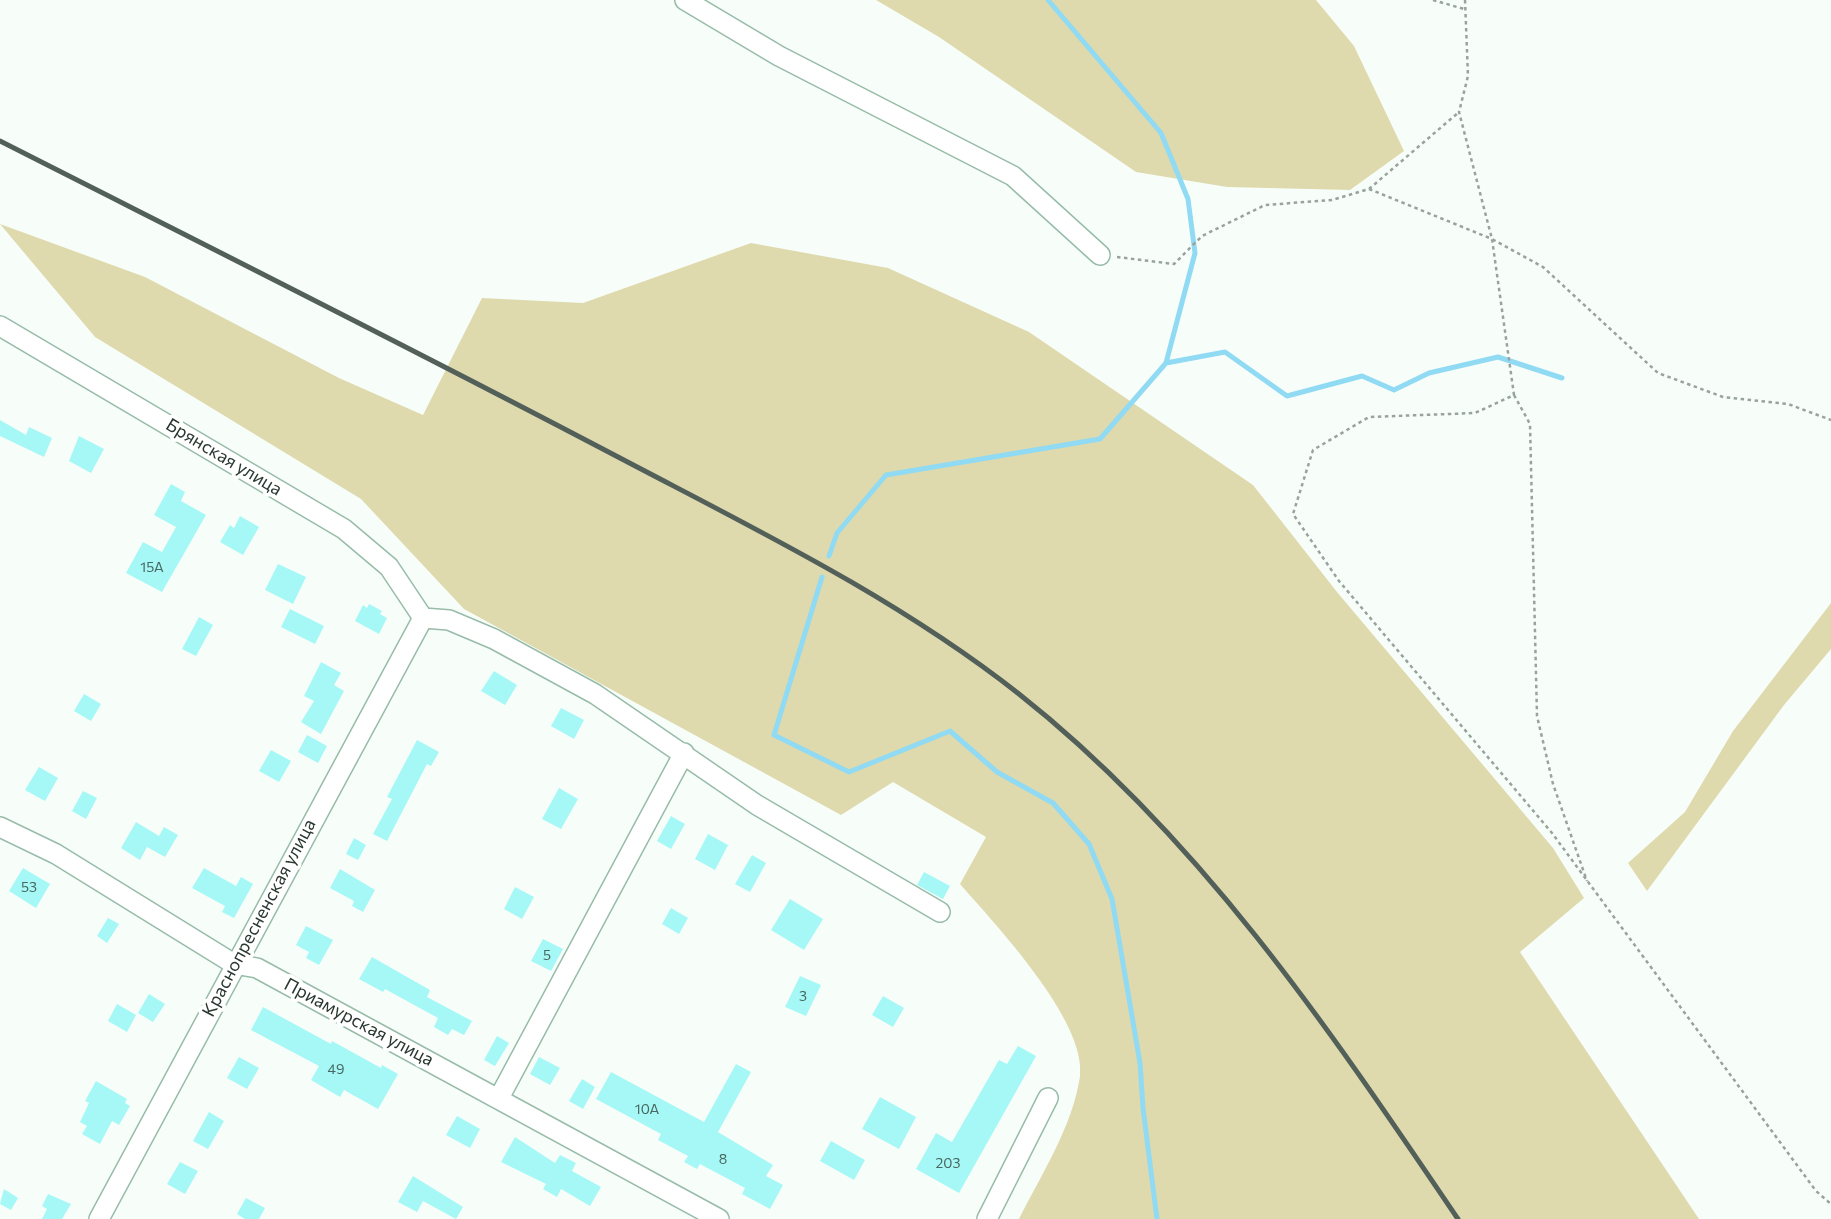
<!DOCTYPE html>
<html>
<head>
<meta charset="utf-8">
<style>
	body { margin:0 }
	canvas { display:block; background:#f7fefa }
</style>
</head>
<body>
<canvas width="1831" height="1219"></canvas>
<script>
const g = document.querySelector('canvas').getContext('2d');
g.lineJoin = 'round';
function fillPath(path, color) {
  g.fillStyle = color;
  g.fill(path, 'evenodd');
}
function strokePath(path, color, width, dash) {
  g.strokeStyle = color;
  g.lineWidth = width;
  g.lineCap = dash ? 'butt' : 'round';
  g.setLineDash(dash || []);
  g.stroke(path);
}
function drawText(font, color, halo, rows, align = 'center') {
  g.font = font + ' Commissioner,sans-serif';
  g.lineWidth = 7;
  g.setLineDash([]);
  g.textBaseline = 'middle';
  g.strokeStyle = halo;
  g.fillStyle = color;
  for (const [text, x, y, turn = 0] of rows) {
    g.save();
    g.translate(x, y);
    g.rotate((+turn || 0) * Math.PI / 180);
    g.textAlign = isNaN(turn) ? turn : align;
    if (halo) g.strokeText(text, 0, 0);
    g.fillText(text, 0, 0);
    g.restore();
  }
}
fillPath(new Path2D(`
	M 876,0 L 1316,0 L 1354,46 L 1404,151 L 1350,190 L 1227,187 L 1136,172 L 939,37 Z
	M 0,224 L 145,277 L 339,378 L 423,415 L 482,298 L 583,303 L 751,243 L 888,268 L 1029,332 L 1253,485 L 1337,592 L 1553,848 L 1584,898 L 1520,952 L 1699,1219 L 1019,1219 C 1041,1175 1073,1126 1080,1076 C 1087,1021 995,924 960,884 L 986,837 L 893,782 L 841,815 L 464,609 L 361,499 L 95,337 Z
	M 1831,603 L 1831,649 L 1784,705 L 1647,891 L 1628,863 L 1685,812 L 1733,731 Z`), '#dfdaad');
strokePath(new Path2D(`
	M 1166,363 L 1225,352 L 1287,396 L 1362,376 L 1394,390 L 1429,373 L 1498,357 L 1562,378
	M 829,556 L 837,533 L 886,475 L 1100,439 L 1166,363 L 1195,253 L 1188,199 L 1161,133 L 1048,0
	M 822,577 L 774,735 L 849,772 L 950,731 L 997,772 L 1053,803 L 1089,844 L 1112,899 L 1140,1063 L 1143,1108 L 1157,1219`), '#90daf3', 5);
fillPath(new Path2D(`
	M 0,420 L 26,435 L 29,427 L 52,438 L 44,457 L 0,436 Z
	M 79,436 L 104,449 L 91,473 L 69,461 Z
	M 171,484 L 185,492 L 181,501 L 206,515 L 162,592 L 126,573 L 143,542 L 162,552 L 176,527 L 154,515 Z
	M 240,516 L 259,527 L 243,555 L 220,542 L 230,525 L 234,528 Z
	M 278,564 L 306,577 L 293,604 L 265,590 Z
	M 369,604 L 382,611 L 380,614 L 387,618 L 379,634 L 355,621 L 363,605 L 367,608 Z
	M 290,609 L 324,626 L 315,644 L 281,627 Z
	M 199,617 L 213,625 L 196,656 L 182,649 Z
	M 321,662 L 341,673 L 334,685 L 344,691 L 321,734 L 301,722 L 314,701 L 304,696 Z
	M 494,671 L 517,685 L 505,705 L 481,691 Z
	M 84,694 L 101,704 L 91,721 L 74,711 Z
	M 561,708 L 584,720 L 574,739 L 551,726 Z
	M 307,735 L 327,746 L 318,763 L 298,752 Z
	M 417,740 L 439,752 L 431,766 L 427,764 L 387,841 L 373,834 L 392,799 L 387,797 Z
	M 271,750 L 291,761 L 279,782 L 259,771 Z
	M 39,767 L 58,778 L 45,801 L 25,790 Z
	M 559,788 L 578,799 L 561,829 L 542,819 Z
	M 83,791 L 97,798 L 86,819 L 72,811 Z
	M 671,816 L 685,824 L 671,849 L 657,841 Z
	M 136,822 L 159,836 L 164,827 L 178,835 L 165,857 L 147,847 L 140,860 L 121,848 Z
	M 708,834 L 728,845 L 715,870 L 695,859 Z
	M 354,838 L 366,845 L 358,860 L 346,854 Z
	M 752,855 L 766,863 L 750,892 L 735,884 Z
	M 23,868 L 50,884 L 36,908 L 9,891 Z
	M 204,868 L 236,886 L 241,877 L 253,884 L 234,918 L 222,912 L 225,906 L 192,888 Z
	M 340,869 L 375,890 L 363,912 L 352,906 L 354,901 L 330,888 Z
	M 924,872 L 950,886 L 943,899 L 917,885 Z
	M 515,887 L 534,897 L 522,919 L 504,909 Z
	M 790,899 L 823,919 L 804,950 L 771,930 Z
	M 671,908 L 688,918 L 679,934 L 662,924 Z
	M 108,918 L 119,924 L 107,943 L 97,936 Z
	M 306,926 L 333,940 L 319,965 L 306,958 L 309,952 L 296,945 Z
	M 543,939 L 563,949 L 551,971 L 531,961 Z
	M 372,957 L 430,990 L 427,997 L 472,1021 L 464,1035 L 452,1029 L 448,1035 L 434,1027 L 438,1018 L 385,989 L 383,992 L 359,979 Z
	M 800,976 L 821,985 L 806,1016 L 785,1007 Z
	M 149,994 L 165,1004 L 153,1022 L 138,1013 Z
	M 883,996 L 904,1008 L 893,1027 L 872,1015 Z
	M 117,1004 L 136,1015 L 127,1032 L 108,1021 Z
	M 263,1007 L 331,1044 L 332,1041 L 381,1068 L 382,1065 L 398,1074 L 378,1109 L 344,1090 L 340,1097 L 311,1080 L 319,1066 L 251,1030 Z
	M 497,1036 L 509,1043 L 495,1066 L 484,1060 Z
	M 1018,1046 L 1036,1056 L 959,1193 L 916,1169 L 936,1133 L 952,1142 L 999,1060 L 1007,1064 Z
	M 239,1057 L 259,1068 L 247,1089 L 227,1078 Z
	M 539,1057 L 560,1068 L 550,1085 L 530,1074 Z
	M 736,1064 L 751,1072 L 718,1132 L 773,1165 L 766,1176 L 783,1185 L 770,1209 L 742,1194 L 745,1188 L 700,1164 L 697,1169 L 684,1162 L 688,1156 L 658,1140 L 661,1134 L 596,1099 L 611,1072 L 704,1122 Z
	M 582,1079 L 595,1087 L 583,1109 L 569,1101 Z
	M 96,1081 L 127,1099 L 125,1103 L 130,1106 L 119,1125 L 112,1121 L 100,1144 L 82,1134 L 87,1126 L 80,1122 L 89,1103 L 85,1101 Z
	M 880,1097 L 916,1117 L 899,1149 L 862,1129 Z
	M 209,1112 L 224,1121 L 208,1149 L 193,1141 Z
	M 457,1116 L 480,1129 L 470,1148 L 446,1135 Z
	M 515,1137 L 555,1163 L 560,1155 L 576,1163 L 572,1171 L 601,1187 L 590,1206 L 561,1189 L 557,1197 L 543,1189 L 546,1184 L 501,1162 Z
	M 831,1141 L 865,1160 L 854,1180 L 820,1161 Z
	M 180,1162 L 198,1171 L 185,1194 L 167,1184 Z
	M 413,1176 L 463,1207 L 456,1219 L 423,1201 L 417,1212 L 398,1202 Z
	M 4,1189 L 18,1198 L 11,1210 L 0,1204 Z
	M 48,1194 L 71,1204 L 62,1219 L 42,1219 L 47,1209 L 42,1206 Z
	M 246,1198 L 265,1208 L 259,1219 L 245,1219 L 237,1214 Z`), '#a5f8f5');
const minor = new Path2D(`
	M 685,0 L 779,56 L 1013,176 L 1100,255
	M 0,326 L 344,529 L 389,567 L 423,618
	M 423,618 L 449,620 L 494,639 L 595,694 L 757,805 L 940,912
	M 0,827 L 56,854 L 234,964 L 257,968 L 719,1219
	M 499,1098 L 684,753
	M 99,1219 L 423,618
	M 987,1219 L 1048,1098`);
strokePath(minor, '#98bca9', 22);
strokePath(new Path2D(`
	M 1433,0 L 1464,9
	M 1465,0 L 1468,76 L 1459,112 L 1492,239 L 1543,267 L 1658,373 L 1723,397 L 1788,404 L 1831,420
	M 1369,189 L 1492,239 L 1514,395 L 1475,413 L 1369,417 L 1313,450 L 1293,514 L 1339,581 L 1552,833 L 1816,1191 L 1831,1204
	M 1117,257 L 1174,264 L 1202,236 L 1265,205 L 1332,200 L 1369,189 L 1459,112
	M 1514,395 L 1530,424 L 1537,716 L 1553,784 L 1587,881`), '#98a39d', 2.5, [3.5, 3.5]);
strokePath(minor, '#fff', 19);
strokePath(new Path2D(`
	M 0,141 C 207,246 415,350 620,458 C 757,530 897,598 1019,694 C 1200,837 1330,1030 1458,1219`), '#536059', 5);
drawText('14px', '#486761', null, [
	["15А",152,567],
	["53",29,887],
	["5",547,955],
	["3",803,996],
	["49",336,1069],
	["10А",647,1109],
	["8",723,1159],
	["203",948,1163]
]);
drawText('18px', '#293730', '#fff', [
	["Брянская улица",224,457,31],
	["Краснопресненская улица",259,918,-62],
	["Приамурская улица",359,1022,28]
]);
</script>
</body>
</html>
